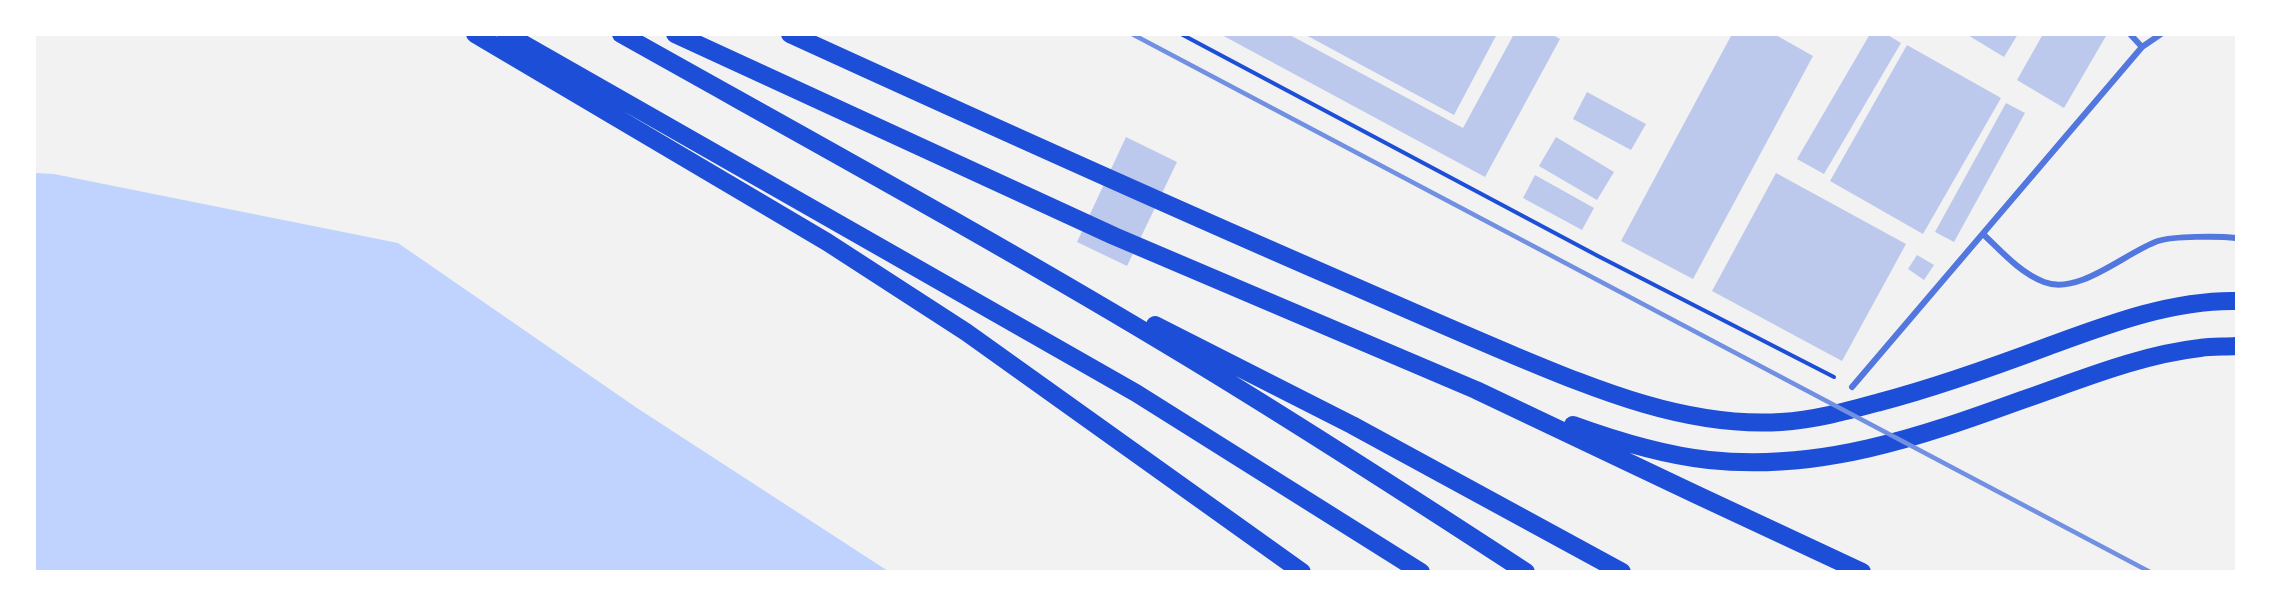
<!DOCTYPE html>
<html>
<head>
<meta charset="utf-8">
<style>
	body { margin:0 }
	#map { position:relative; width:2271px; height:606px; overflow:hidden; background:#f2f2f2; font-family:Quicksand,sans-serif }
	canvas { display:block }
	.frame { position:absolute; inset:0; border:36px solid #fff; pointer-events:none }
</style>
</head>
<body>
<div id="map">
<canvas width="2271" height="606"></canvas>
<div class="frame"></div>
</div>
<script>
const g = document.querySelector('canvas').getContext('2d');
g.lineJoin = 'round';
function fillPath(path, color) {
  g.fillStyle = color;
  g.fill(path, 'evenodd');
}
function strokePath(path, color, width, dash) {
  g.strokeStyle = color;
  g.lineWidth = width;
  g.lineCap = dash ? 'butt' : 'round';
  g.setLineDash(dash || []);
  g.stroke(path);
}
fillPath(new Path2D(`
	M 35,173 L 54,174 L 398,243 L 637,408 L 888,571 L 35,571 Z`), '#bfd3fe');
fillPath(new Path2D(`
	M 1220,34 L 1288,34 L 1463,128 L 1514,34 L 1551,34 L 1560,39 L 1485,177 Z
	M 1304,34 L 1497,34 L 1454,115 Z
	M 1732,34 L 1774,34 L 1813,56 L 1693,279 L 1621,241 Z
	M 1870,34 L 1886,34 L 1901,43 L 1824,174 L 1797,159 Z
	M 1966,34 L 2018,34 L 2004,57 Z
	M 2043,34 L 2103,34 L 2106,36 L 2064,108 L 2017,80 Z
	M 1907,45 L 2001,98 L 1923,234 L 1830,181 Z
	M 1587,92 L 1646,124 L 1631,150 L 1573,119 Z
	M 2006,103 L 2025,113 L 1954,242 L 1935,232 Z
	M 1126,137 L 1177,162 L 1127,266 L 1077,242 Z
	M 1556,137 L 1614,172 L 1597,200 L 1539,166 Z
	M 1776,173 L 1906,244 L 1842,361 L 1712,291 Z
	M 1535,175 L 1594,208 L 1582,230 L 1523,198 Z
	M 1917,255 L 1934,265 L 1924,280 L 1908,269 Z`), '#bdc9ec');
strokePath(new Path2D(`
	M 1181,34 L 1598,256 L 1834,377`), '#1d4ed8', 4);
strokePath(new Path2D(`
	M 2130,34 L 2142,47
	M 1983,234 C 2001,251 2020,273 2044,282 C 2079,296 2126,252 2158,241 C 2173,236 2220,236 2236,238
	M 1852,387 L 2142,47 L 2161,34`), '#5277de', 6);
strokePath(new Path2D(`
	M 475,34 L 827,242 L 966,332 L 1302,572
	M 506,34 L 1136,393 L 1421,572
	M 621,34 C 801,135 982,234 1159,340 C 1283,414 1405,493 1526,572
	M 675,34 L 1114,236 L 1476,390 L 1695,494 L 1862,572
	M 790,34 C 976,119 1162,203 1349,284 C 1404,308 1458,332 1513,355 C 1597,390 1688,428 1781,422 C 1815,420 1847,411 1880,402 C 1937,387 1993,367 2049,346 C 2109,324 2172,300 2236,301
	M 1155,325 L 1352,425 L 1622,572
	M 1573,425 C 1617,441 1662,455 1709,460 C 1819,472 1920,437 2022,400 C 2080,380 2139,355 2200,348 C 2212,346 2225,347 2236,346`), '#1d4ed8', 18);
strokePath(new Path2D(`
	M 1132,34 L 2150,572`), '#7290e2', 4.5);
</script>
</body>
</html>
